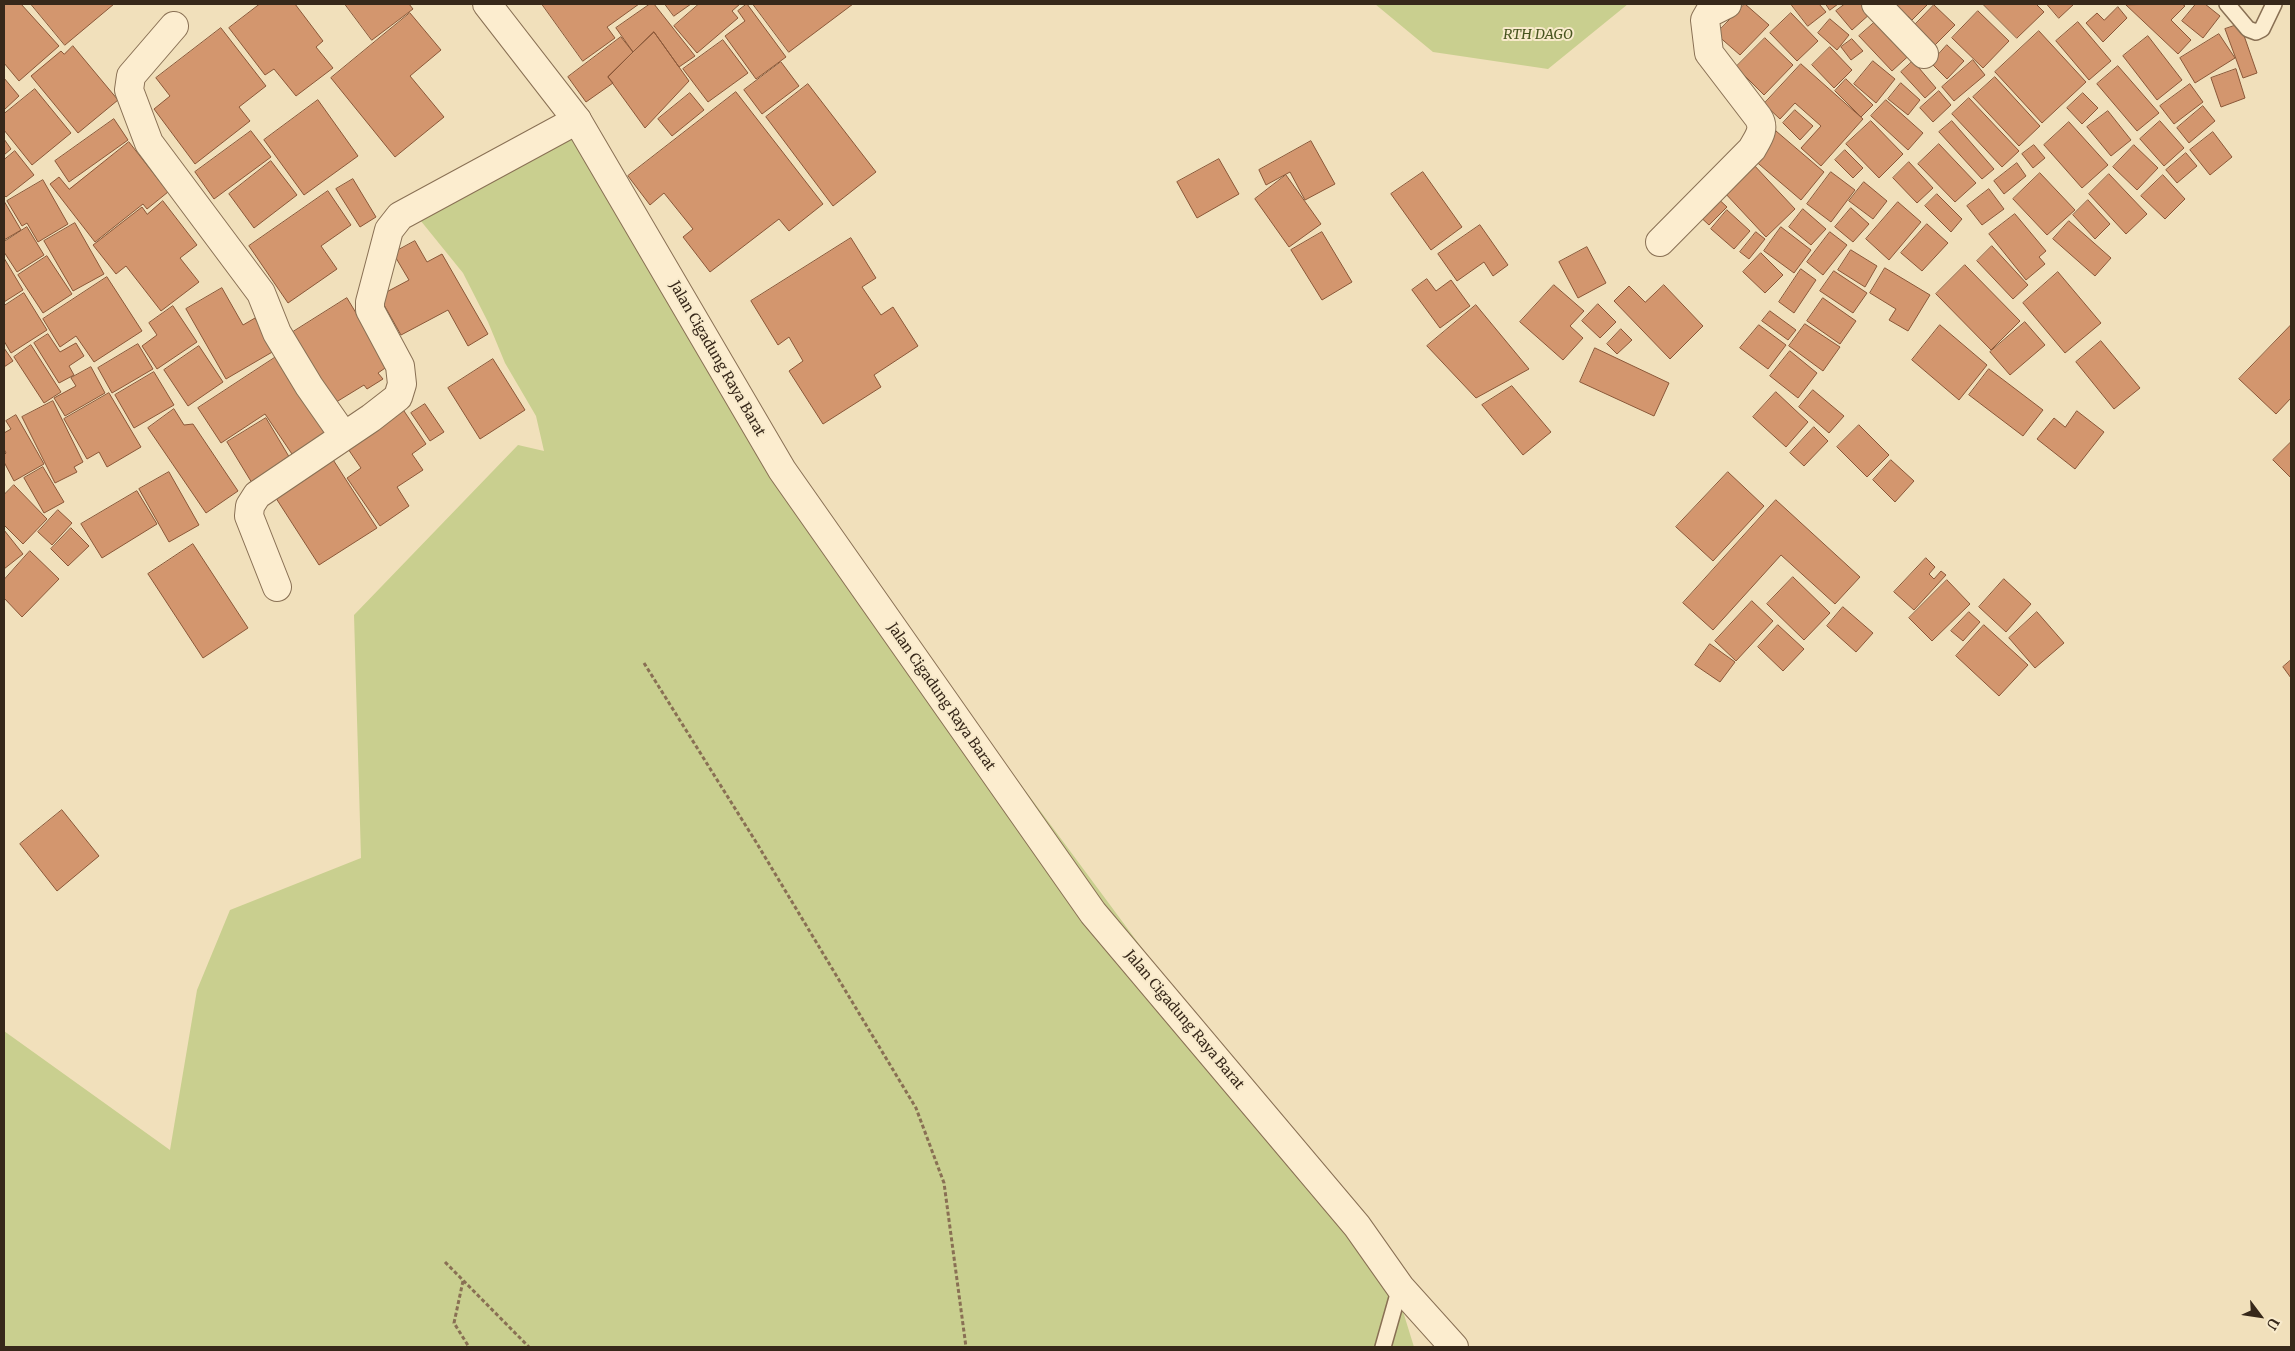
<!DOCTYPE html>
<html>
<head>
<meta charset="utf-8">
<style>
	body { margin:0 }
	#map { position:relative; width:2295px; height:1351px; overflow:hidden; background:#f1e0bb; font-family:Merriweather,serif }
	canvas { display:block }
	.frame { position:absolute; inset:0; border:5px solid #37281a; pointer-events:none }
	.north { position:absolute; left:2235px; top:1291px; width:50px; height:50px; -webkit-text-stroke:4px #f8eacb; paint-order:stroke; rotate:121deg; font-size:14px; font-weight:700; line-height:20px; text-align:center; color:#37281a }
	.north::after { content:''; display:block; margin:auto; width:18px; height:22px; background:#37281a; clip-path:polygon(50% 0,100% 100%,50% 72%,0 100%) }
</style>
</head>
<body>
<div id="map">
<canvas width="2295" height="1351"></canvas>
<div class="frame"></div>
<div class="north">U</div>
</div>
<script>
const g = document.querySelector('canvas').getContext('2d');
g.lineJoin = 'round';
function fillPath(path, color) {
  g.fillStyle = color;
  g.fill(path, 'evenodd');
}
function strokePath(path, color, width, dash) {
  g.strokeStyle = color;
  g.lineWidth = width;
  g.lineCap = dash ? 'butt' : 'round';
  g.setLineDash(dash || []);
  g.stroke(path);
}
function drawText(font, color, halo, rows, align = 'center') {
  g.font = font + ' Merriweather,serif';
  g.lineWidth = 4;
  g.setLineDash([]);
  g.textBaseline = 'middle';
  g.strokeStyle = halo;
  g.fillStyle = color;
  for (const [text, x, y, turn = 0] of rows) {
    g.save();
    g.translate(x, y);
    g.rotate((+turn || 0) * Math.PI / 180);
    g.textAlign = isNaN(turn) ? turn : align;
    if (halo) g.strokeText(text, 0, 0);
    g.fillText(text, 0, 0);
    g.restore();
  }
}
fillPath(new Path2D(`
	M 1375,4 L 1628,4 L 1548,69 L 1433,52 Z
	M 577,120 L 789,472 L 1397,1292 L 1414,1347 L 4,1347 L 4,1031 L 170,1150 L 197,990 L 230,910 L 361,858 L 354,615 L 518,445 L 544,451 L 536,416 L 505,363 L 488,322 L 463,273 L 412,210 Z`), '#c9cf8f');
const building = new Path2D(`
	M 4,4 L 21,4 L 59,46 L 19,81 L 4,63 Z
	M 31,4 L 114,4 L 65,45 Z
	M 260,4 L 295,4 L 323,41 L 316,47 L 333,68 L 296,96 L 274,69 L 265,75 L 229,28 Z
	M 345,4 L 409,4 L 413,9 L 372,40 Z
	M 542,4 L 639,4 L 607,27 L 615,38 L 583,61 Z
	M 650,4 L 654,4 L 695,56 L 679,67 L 654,32 L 633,52 L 616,28 Z
	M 665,4 L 691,4 L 674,16 Z
	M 699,4 L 740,4 L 732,11 L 738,18 L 697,53 L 674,26 Z
	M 747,4 L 786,57 L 756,79 L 725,36 L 745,21 L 738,11 Z
	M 753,4 L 853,4 L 789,52 Z
	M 1745,4 L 1769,25 L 1740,55 L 1716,34 Z
	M 1791,4 L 1819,4 L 1826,12 L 1808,26 Z
	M 1826,4 L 1838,4 L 1830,10 Z
	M 1845,4 L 1863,4 L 1871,13 L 1852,30 L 1836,11 Z
	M 1882,4 L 1928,4 L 1912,20 L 1908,16 L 1900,23 Z
	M 1983,4 L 2036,4 L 2044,12 L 2017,38 Z
	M 2047,4 L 2074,4 L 2059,18 Z
	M 2182,4 L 2185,6 L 2171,20 L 2191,40 L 2178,54 L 2126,5 Z
	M 2196,4 L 2205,4 L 2220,16 L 2203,38 L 2182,21 Z
	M 1934,5 L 1955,25 L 1929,51 L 1909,31 Z
	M 2118,7 L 2127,18 L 2103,42 L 2086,23 L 2097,13 L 2104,20 Z
	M 1978,11 L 2009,41 L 1983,68 L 1952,38 Z
	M 410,13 L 441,50 L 410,76 L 444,117 L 395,157 L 331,78 Z
	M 1791,13 L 1818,41 L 1797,61 L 1770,33 Z
	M 1883,15 L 1915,50 L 1892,71 L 1859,36 Z
	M 1830,19 L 1849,35 L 1837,50 L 1818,33 Z
	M 2078,22 L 2111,61 L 2089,80 L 2056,41 Z
	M 2240,24 L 2257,73 L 2243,78 L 2225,29 Z
	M 221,28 L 266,86 L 239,107 L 250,121 L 195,164 L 154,109 L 170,96 L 156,78 Z
	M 2039,31 L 2086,82 L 2042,123 L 1995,72 Z
	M 654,32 L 689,81 L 645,128 L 608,77 Z
	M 2219,34 L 2235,58 L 2195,83 L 2180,58 Z
	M 2148,36 L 2182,80 L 2157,100 L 2123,56 Z
	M 621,37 L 633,52 L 608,77 L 613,83 L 586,102 L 568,77 Z
	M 1765,38 L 1793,65 L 1764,95 L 1736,67 Z
	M 1852,39 L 1863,51 L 1851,60 L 1841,47 Z
	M 723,40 L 748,73 L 708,102 L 683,69 Z
	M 1947,45 L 1964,61 L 1947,79 L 1931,63 Z
	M 73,46 L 118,100 L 78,133 L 31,76 L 61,51 L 64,54 Z
	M 1830,47 L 1852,70 L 1834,88 L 1812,65 Z
	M 1973,60 L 1985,75 L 1954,101 L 1942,87 Z
	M 1873,61 L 1895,79 L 1876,103 L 1854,84 Z
	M 1913,61 L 1936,88 L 1925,98 L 1901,72 Z
	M 781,62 L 799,86 L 762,114 L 744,90 Z
	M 1801,64 L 1863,119 L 1821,166 L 1801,148 L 1821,126 L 1795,103 L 1780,119 L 1764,104 Z
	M 2118,66 L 2159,113 L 2137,131 L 2097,84 Z
	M 2236,69 L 2245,98 L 2221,107 L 2211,78 Z
	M 1995,77 L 2040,126 L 2019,146 L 1973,97 Z
	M 4,78 L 19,96 L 4,110 Z
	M 1846,79 L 1873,105 L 1861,117 L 1835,91 Z
	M 1901,83 L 1920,100 L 1908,115 L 1888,99 Z
	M 808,84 L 876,172 L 833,206 L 766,117 Z
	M 2190,84 L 2203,102 L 2174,124 L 2160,106 Z
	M 35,89 L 71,133 L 32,165 L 4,130 L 4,114 Z
	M 1939,91 L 1951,105 L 1933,122 L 1920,108 Z
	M 736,92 L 823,204 L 789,231 L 779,219 L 710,272 L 683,237 L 693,229 L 664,193 L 650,205 L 628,176 Z
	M 690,93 L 704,110 L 672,136 L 658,119 Z
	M 2083,93 L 2098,108 L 2082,124 L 2067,108 Z
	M 1969,98 L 2019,151 L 2002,167 L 1952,114 Z
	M 318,100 L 358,156 L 304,195 L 264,140 Z
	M 1886,100 L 1923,133 L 1908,150 L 1871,116 Z
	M 2203,106 L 2215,121 L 2189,143 L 2177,128 Z
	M 1795,110 L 1813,126 L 1800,140 L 1783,123 Z
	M 2108,111 L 2131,140 L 2111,156 L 2087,127 Z
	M 114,119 L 128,140 L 69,182 L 55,161 Z
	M 1871,121 L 1903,154 L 1879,178 L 1846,144 Z
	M 1952,121 L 1994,169 L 1982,179 L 1939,132 Z
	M 2160,121 L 2184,148 L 2164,166 L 2140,139 Z
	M 2069,122 L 2108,165 L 2082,188 L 2044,145 Z
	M 251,131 L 271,157 L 214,199 L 195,172 Z
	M 1776,131 L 1824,172 L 1801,200 L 1753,159 Z
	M 2213,132 L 2232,157 L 2210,175 L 2190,150 Z
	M 4,139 L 11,149 L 4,155 Z
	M 1311,141 L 1335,184 L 1305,200 L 1290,172 L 1266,185 L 1259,170 Z
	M 129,142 L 168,192 L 147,209 L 143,204 L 95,242 L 50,184 L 59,177 L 69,189 Z
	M 1939,144 L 1976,183 L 1955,202 L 1918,164 Z
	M 2034,145 L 2045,158 L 2033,168 L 2022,154 Z
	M 2134,145 L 2158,168 L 2137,190 L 2113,167 Z
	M 1845,150 L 1863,168 L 1853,178 L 1835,160 Z
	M 15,151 L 34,175 L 6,197 L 4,195 L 4,160 Z
	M 2186,153 L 2197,166 L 2177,183 L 2166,170 Z
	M 1219,159 L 1239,194 L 1197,218 L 1177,182 Z
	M 271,161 L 297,195 L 254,228 L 229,194 Z
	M 1909,162 L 1933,188 L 1917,203 L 1893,178 Z
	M 2017,163 L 2026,176 L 2004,194 L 1994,181 Z
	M 1753,164 L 1795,209 L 1766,237 L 1724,192 Z
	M 1423,172 L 1462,227 L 1431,250 L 1391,194 Z
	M 1831,172 L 1855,190 L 1831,222 L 1807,204 Z
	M 2040,173 L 2075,210 L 2047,235 L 2013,199 Z
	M 2109,174 L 2147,214 L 2126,234 L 2089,194 Z
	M 1286,175 L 1321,224 L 1289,247 L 1255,199 Z
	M 2163,175 L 2185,199 L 2165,219 L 2141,196 Z
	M 353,179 L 376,217 L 360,227 L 336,189 Z
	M 43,180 L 68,224 L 38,242 L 27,223 L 22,226 L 7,201 Z
	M 1864,182 L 1887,201 L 1873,219 L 1849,201 Z
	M 1989,189 L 2004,209 L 1982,225 L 1967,206 Z
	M 328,191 L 351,225 L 321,246 L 337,269 L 288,303 L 249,246 Z
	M 1713,194 L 1727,207 L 1709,225 L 1696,213 Z
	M 1937,194 L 1962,219 L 1951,232 L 1925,206 Z
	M 2088,200 L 2110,224 L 2095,239 L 2073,215 Z
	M 4,201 L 21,230 L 4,240 Z
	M 163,201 L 197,245 L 180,258 L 199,282 L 161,311 L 126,266 L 116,274 L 93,245 L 142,207 L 147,214 Z
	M 1898,202 L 1921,222 L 1889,260 L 1866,239 Z
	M 1851,208 L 1869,224 L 1853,242 L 1835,227 Z
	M 1803,209 L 1826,229 L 1811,245 L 1789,227 Z
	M 1727,210 L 1750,231 L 1734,249 L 1711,229 Z
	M 2015,214 L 2046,251 L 2039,257 L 2045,264 L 2026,280 L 1989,234 Z
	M 2069,221 L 2111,258 L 2095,276 L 2053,239 Z
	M 75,223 L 104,274 L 73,291 L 44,241 Z
	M 1927,224 L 1948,243 L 1922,271 L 1901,253 Z
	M 1480,225 L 1508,265 L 1493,276 L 1484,262 L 1457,281 L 1438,254 Z
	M 27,227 L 44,255 L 17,272 L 4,252 L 4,242 Z
	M 1781,227 L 1811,250 L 1794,273 L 1764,251 Z
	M 1322,232 L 1352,282 L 1322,300 L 1291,250 Z
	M 1756,232 L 1765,239 L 1749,259 L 1740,252 Z
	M 1830,232 L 1847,245 L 1823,275 L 1807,262 Z
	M 851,238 L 876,278 L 862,287 L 881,315 L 893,307 L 918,346 L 874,375 L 881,387 L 823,424 L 789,371 L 803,361 L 789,337 L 778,345 L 751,301 Z
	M 415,241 L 427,262 L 442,254 L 488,334 L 468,346 L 448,310 L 401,335 L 379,296 L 409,280 L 393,253 Z
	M 1992,246 L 2028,285 L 2013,299 L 1977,261 Z
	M 1587,247 L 1606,283 L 1578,298 L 1559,262 Z
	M 1851,250 L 1877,266 L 1865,287 L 1838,270 Z
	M 1761,253 L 1783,275 L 1765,293 L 1743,272 Z
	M 47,256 L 72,294 L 43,313 L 18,275 Z
	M 4,258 L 23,290 L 4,302 Z
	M 1965,265 L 2020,321 L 1991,350 L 1936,294 Z
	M 1885,268 L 1930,295 L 1908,331 L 1889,320 L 1896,309 L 1870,293 Z
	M 1801,269 L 1816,280 L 1794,313 L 1779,302 Z
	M 1834,271 L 1867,293 L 1853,313 L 1820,291 Z
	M 2058,272 L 2101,323 L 2065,353 L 2023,303 Z
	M 107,277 L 142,331 L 94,362 L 76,336 L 60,347 L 43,319 Z
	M 1427,279 L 1436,291 L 1451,280 L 1470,306 L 1440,328 L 1412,290 Z
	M 1554,285 L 1584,311 L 1570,326 L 1583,338 L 1563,360 L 1520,322 Z
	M 1664,285 L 1703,326 L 1670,359 L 1614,301 L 1629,286 L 1645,302 Z
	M 222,288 L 243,325 L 255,318 L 274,351 L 226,379 L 186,309 Z
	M 24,293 L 47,330 L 11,353 L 4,341 L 4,306 Z
	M 347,298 L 388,366 L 378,373 L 383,379 L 367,389 L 364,385 L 333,404 L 285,337 Z
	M 1823,298 L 1856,321 L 1840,344 L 1807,321 Z
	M 1598,304 L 1616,322 L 1600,338 L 1582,321 Z
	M 1476,305 L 1529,369 L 1476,398 L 1427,346 Z
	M 173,306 L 197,342 L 157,369 L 142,346 L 157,335 L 149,323 Z
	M 1770,311 L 1796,330 L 1788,340 L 1762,321 Z
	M 2025,322 L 2045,345 L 2010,375 L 1990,352 Z
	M 1805,324 L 1840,347 L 1823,371 L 1789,346 Z
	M 1759,325 L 1786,345 L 1768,369 L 1740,348 Z
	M 1940,325 L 1987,365 L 1959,400 L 1912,360 Z
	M 2291,325 L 2291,398 L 2276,414 L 2239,379 Z
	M 1621,329 L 1632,340 L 1617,354 L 1607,344 Z
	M 48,334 L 60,352 L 76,343 L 84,356 L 69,366 L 74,375 L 59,383 L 34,343 Z
	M 2101,341 L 2140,388 L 2114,409 L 2076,362 Z
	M 138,344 L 153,369 L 112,393 L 98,368 Z
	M 31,345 L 61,392 L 44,403 L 14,357 Z
	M 199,346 L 223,382 L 188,406 L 164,370 Z
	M 4,348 L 13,361 L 4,367 Z
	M 1595,348 L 1669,383 L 1654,416 L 1580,382 Z
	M 1790,351 L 1817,373 L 1798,398 L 1770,376 Z
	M 279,355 L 330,433 L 294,457 L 265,414 L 221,443 L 198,408 Z
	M 493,359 L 525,410 L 480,439 L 448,388 Z
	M 91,367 L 105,393 L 65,416 L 54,398 L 76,386 L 71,378 Z
	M 1989,369 L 2043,410 L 2023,436 L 1969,395 Z
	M 154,372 L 174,405 L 134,428 L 115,395 Z
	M 1512,386 L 1551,432 L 1523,455 L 1482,405 Z
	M 1813,390 L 1844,416 L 1829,433 L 1799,407 Z
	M 1776,392 L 1808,422 L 1786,447 L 1753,417 Z
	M 109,393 L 141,447 L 107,467 L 99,452 L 87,459 L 64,419 Z
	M 53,401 L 83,462 L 74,467 L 77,472 L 55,483 L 22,417 Z
	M 425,404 L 444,432 L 430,441 L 411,413 Z
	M 400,405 L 426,444 L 412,454 L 423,470 L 397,487 L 409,506 L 380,526 L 347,478 L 361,468 L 344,443 Z
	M 174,409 L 184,425 L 193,424 L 238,491 L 206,513 L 148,428 Z
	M 2077,411 L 2104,432 L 2075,469 L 2037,439 L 2054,418 L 2065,427 Z
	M 16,415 L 44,464 L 14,481 L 4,462 L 4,455 L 6,453 L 4,449 L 4,433 L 11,429 L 6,421 Z
	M 266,418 L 291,460 L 252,483 L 227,442 Z
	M 1859,425 L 1889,455 L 1867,477 L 1837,447 Z
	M 1814,427 L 1828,441 L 1804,466 L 1790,453 Z
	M 2291,442 L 2291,478 L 2273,460 Z
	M 330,455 L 377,528 L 319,565 L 272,492 Z
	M 1891,460 L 1914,481 L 1895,502 L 1873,480 Z
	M 43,467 L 64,502 L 44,513 L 24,478 Z
	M 169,472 L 199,525 L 169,542 L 139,489 Z
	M 1728,472 L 1764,506 L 1713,561 L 1676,527 Z
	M 14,485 L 47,519 L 23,544 L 4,525 L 4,495 Z
	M 137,491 L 157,524 L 102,558 L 81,524 Z
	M 1776,500 L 1860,577 L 1835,604 L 1781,555 L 1713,630 L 1683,603 Z
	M 58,510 L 72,523 L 52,545 L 38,532 Z
	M 71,528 L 89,546 L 68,566 L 51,549 Z
	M 4,530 L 23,554 L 4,569 Z
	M 193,544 L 248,628 L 203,658 L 148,574 Z
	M 30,551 L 59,579 L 22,617 L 4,598 L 4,580 Z
	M 1926,558 L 1935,567 L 1929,574 L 1934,579 L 1941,571 L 1946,575 L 1914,610 L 1894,592 Z
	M 1793,577 L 1830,613 L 1804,640 L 1767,604 Z
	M 2004,579 L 2031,604 L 2006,632 L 1979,607 Z
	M 1947,580 L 1970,604 L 1932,641 L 1909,618 Z
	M 1752,601 L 1773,621 L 1736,661 L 1715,641 Z
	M 1843,607 L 1873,633 L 1856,652 L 1827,626 Z
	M 1969,612 L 1980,622 L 1963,641 L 1951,631 Z
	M 2037,612 L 2064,643 L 2035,668 L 2009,638 Z
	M 1778,625 L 1804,649 L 1783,671 L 1758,647 Z
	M 1984,625 L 2028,665 L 1999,696 L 1956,656 Z
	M 1710,644 L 1735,662 L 1720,682 L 1695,665 Z
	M 2291,660 L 2291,678 L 2283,667 Z
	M 62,810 L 99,856 L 57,891 L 20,844 Z`);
fillPath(building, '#d3966e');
strokePath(building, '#8a5738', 1);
const service = new Path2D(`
	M 2227,4 L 2248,29 L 2256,32 L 2262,29 L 2274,4
	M 1383,1347 L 1400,1287`);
const minor = new Path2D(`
	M 1876,4 L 1924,54
	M 174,26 L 131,76 L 129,90 L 149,143 L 261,293 L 277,333 L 309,386 L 344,436
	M 1660,242 L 1752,149 C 1758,138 1766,129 1758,117 L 1709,53 L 1705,20 L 1709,13 L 1727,4
	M 277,587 L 249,516 L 250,506 L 257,495 L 371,418 L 398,397 L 402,384 L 400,366 L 370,310 L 370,302 L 389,230 L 400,216 L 577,120`);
const tertiary = new Path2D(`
	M 487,4 L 577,120 L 782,470 L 1093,913 L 1357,1226 L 1400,1287 L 1454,1347`);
strokePath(service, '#897054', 18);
strokePath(minor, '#897054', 30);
strokePath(tertiary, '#897054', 30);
strokePath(new Path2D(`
	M 644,663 L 756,842 L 916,1108 L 944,1183 L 966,1347
	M 445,1262 L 529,1347
	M 463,1281 L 454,1323 L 469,1347`), '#897054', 3, [4, 2.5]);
strokePath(service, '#fcedcf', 15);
strokePath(minor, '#fcedcf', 28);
strokePath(tertiary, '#fcedcf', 28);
drawText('italic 14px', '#48551f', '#f8eacb', [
	["RTH DAGO",1538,35]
]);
drawText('14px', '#37281a', '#f8eacb', [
	["Jalan Cigadung Raya Barat",717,359,60],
	["Jalan Cigadung Raya Barat",941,697,55],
	["Jalan Cigadung Raya Barat",1184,1020,50]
]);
</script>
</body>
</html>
